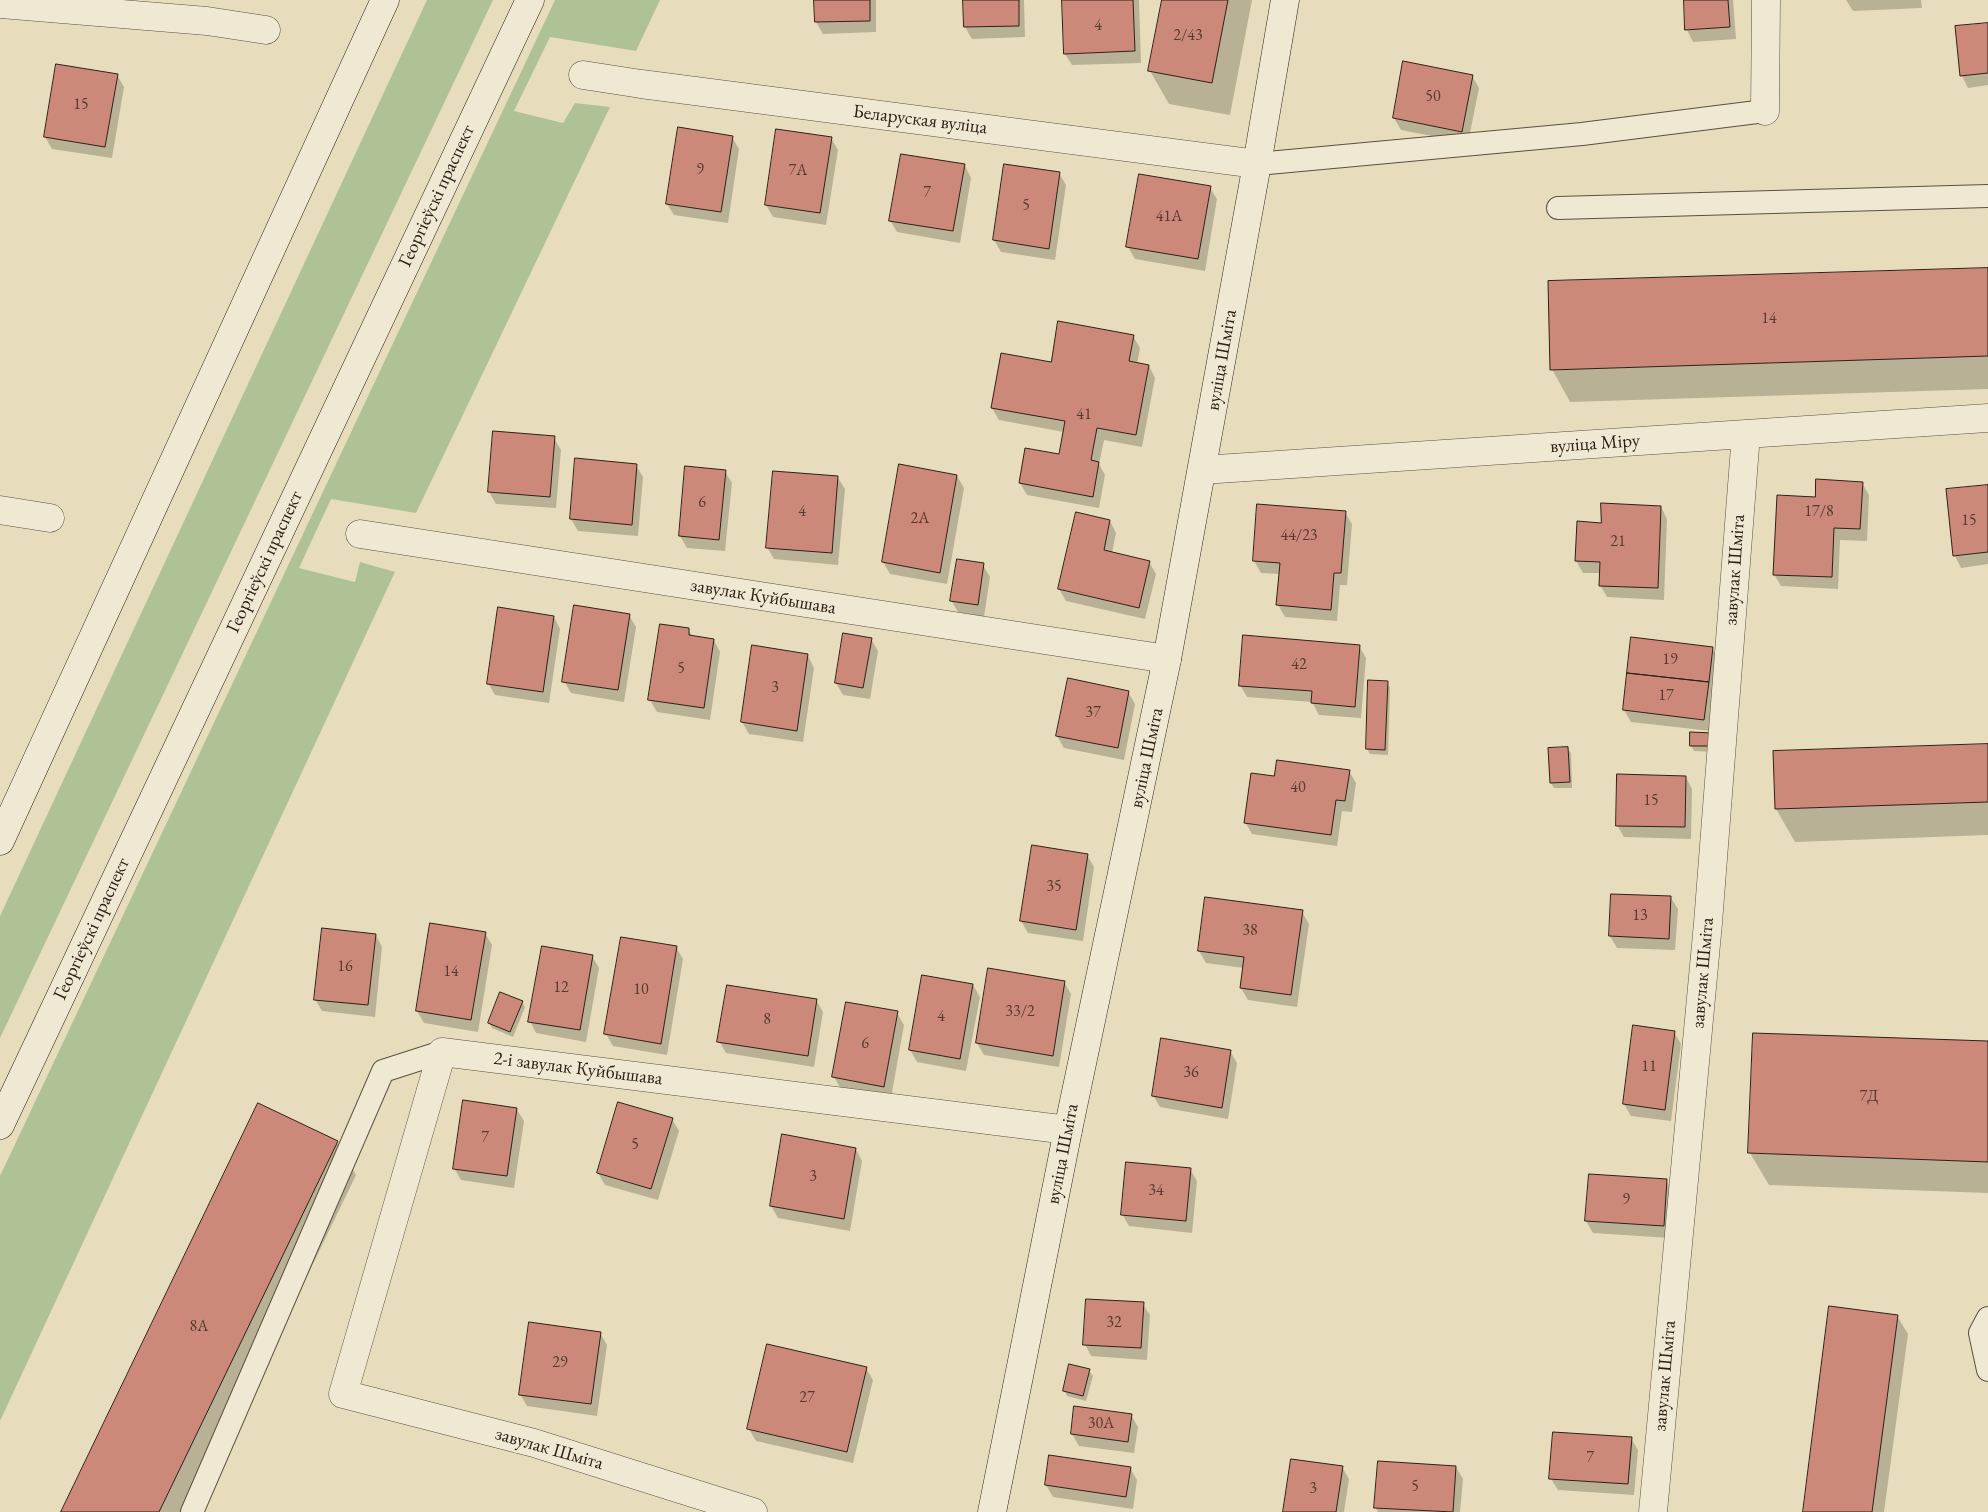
<!DOCTYPE html>
<html>
<head>
<meta charset="utf-8">
<style>
	body { margin:0 }
	canvas { display:block; background:#e7ddbc }
</style>
</head>
<body>
<canvas width="1988" height="1512"></canvas>
<script>
const g = document.querySelector('canvas').getContext('2d');
g.lineJoin = 'round';
function fillPath(path, color) {
  g.fillStyle = color;
  g.fill(path, 'evenodd');
}
function strokePath(path, color, width, dash) {
  g.strokeStyle = color;
  g.lineWidth = width;
  g.lineCap = dash ? 'butt' : 'round';
  g.setLineDash(dash || []);
  g.stroke(path);
}
function drawText(font, color, halo, rows, align = 'center') {
  g.font = font + ' "EB Garamond",serif';
  g.lineWidth = 4.5;
  g.setLineDash([]);
  g.textBaseline = 'middle';
  g.strokeStyle = halo;
  g.fillStyle = color;
  for (const [text, x, y, turn = 0] of rows) {
    g.save();
    g.translate(x, y);
    g.rotate((+turn || 0) * Math.PI / 180);
    g.textAlign = isNaN(turn) ? turn : align;
    if (halo) g.strokeText(text, 0, 0);
    g.fillText(text, 0, 0);
    g.restore();
  }
}
fillPath(new Path2D(`
	M 427,0 L 493,0 L 0,1038 L 0,916 Z
	M 555,0 L 660,0 L 636,51 L 550,37 L 514,111 L 563,123 L 575,103 L 610,107 L 416,513 L 331,499 L 299,568 L 355,582 L 360,562 L 395,572 L 0,1421 L 0,1176 Z`), '#afc296');
fillPath(new Path2D(`
	M 815,0 L 876,0 L 876,32 L 823,34 L 816,22 Z
	M 964,0 L 1024,0 L 1025,37 L 972,39 L 965,27 Z
	M 1064,0 L 1139,0 L 1141,63 L 1072,65 L 1065,54 Z
	M 1163,0 L 1252,0 L 1230,115 L 1169,104 L 1150,71 Z
	M 1685,0 L 1733,0 L 1736,39 L 1693,42 L 1687,30 Z
	M 1846,0 L 1921,0 L 1922,8 L 1853,11 Z
	M 1988,24 L 1988,85 L 1968,88 L 1962,76 Z
	M 117,75 L 124,87 L 112,158 L 52,149 L 45,137 Z
	M 1472,76 L 1479,88 L 1468,143 L 1401,130 L 1394,118 Z
	M 732,137 L 739,149 L 728,223 L 674,215 L 667,204 Z
	M 831,138 L 838,150 L 826,225 L 773,217 L 766,205 Z
	M 965,166 L 971,178 L 960,243 L 897,232 L 890,220 Z
	M 1059,173 L 1066,185 L 1055,260 L 1001,252 L 994,240 Z
	M 1210,188 L 1217,199 L 1205,271 L 1135,259 L 1128,247 Z
	M 1988,269 L 1988,389 L 1570,402 L 1552,369 Z
	M 1133,336 L 1140,348 L 1137,364 L 1149,366 L 1155,378 L 1142,447 L 1104,440 L 1099,464 L 1105,475 L 1099,508 L 1027,495 L 1020,483 L 1060,456 L 1064,432 L 999,420 L 992,408 L 1052,363 Z
	M 554,438 L 561,450 L 556,508 L 496,504 L 489,492 Z
	M 636,465 L 643,477 L 638,536 L 578,531 L 571,519 Z
	M 725,471 L 732,483 L 725,551 L 687,548 L 680,536 Z
	M 957,476 L 964,488 L 947,584 L 890,574 L 883,562 Z
	M 838,478 L 845,489 L 838,565 L 774,559 L 767,547 Z
	M 1862,483 L 1869,495 L 1867,541 L 1840,540 L 1838,589 L 1781,586 L 1774,574 L 1816,498 Z
	M 1988,486 L 1988,564 L 1961,568 L 1955,556 Z
	M 1661,507 L 1667,519 L 1664,600 L 1607,597 L 1600,585 L 1600,573 L 1583,573 L 1576,561 L 1602,524 Z
	M 1345,512 L 1352,524 L 1347,585 L 1340,585 L 1337,621 L 1285,617 L 1278,605 L 1280,574 L 1261,573 L 1254,561 Z
	M 1110,521 L 1116,533 L 1112,553 L 1149,562 L 1156,574 L 1145,619 L 1066,601 L 1059,589 Z
	M 983,565 L 990,577 L 984,617 L 958,612 L 951,600 Z
	M 629,615 L 636,627 L 624,702 L 571,693 L 564,681 Z
	M 554,617 L 560,629 L 549,703 L 495,695 L 488,683 Z
	M 688,629 L 693,637 L 714,640 L 720,652 L 710,720 L 657,712 L 650,700 Z
	M 871,639 L 878,651 L 870,699 L 843,695 L 836,683 Z
	M 1359,646 L 1366,658 L 1361,718 L 1319,715 L 1312,702 L 1247,697 L 1240,685 Z
	M 754,647 L 808,656 L 814,668 L 803,742 L 749,734 L 742,722 Z
	M 1712,648 L 1719,660 L 1711,731 L 1631,722 L 1624,710 Z
	M 1387,682 L 1390,688 L 1388,755 L 1370,754 L 1367,749 Z
	M 1128,692 L 1135,704 L 1124,760 L 1064,748 L 1057,736 Z
	M 1712,734 L 1715,752 L 1694,751 L 1691,745 Z
	M 1988,745 L 1988,835 L 1795,842 L 1776,809 L 1774,752 Z
	M 1567,748 L 1571,753 L 1572,788 L 1554,788 L 1551,783 Z
	M 1349,771 L 1356,783 L 1352,812 L 1342,811 L 1337,846 L 1252,834 L 1245,822 Z
	M 1686,777 L 1692,789 L 1691,839 L 1624,837 L 1617,825 Z
	M 1087,855 L 1094,867 L 1083,941 L 1028,933 L 1021,921 Z
	M 1671,898 L 1678,909 L 1675,950 L 1617,948 L 1610,936 Z
	M 1302,912 L 1309,924 L 1297,1007 L 1248,1000 L 1241,988 L 1244,968 L 1206,963 L 1199,951 Z
	M 485,933 L 492,945 L 478,1032 L 424,1023 L 417,1011 Z
	M 376,935 L 382,947 L 375,1017 L 322,1011 L 315,999 Z
	M 676,947 L 683,959 L 667,1055 L 613,1046 L 606,1034 Z
	M 592,956 L 599,968 L 586,1042 L 536,1033 L 530,1021 Z
	M 1064,982 L 1071,994 L 1059,1067 L 984,1055 L 977,1043 Z
	M 973,985 L 980,997 L 966,1071 L 917,1062 L 910,1050 Z
	M 816,1000 L 823,1012 L 814,1067 L 726,1053 L 719,1041 Z
	M 522,1002 L 525,1007 L 513,1037 L 492,1028 L 489,1022 Z
	M 897,1013 L 904,1025 L 891,1098 L 841,1089 L 834,1077 Z
	M 1674,1032 L 1681,1044 L 1671,1121 L 1631,1116 L 1624,1104 Z
	M 1988,1042 L 1988,1193 L 1769,1185 L 1750,1153 Z
	M 1230,1051 L 1237,1063 L 1228,1119 L 1160,1107 L 1153,1095 Z
	M 517,1110 L 524,1121 L 514,1188 L 461,1180 L 454,1168 Z
	M 672,1119 L 679,1131 L 658,1200 L 605,1185 L 598,1173 Z
	M 337,1142 L 356,1175 L 193,1512 L 62,1512 Z
	M 856,1149 L 862,1161 L 850,1231 L 778,1218 L 771,1206 Z
	M 1190,1169 L 1197,1181 L 1192,1233 L 1129,1226 L 1122,1214 Z
	M 1666,1180 L 1673,1192 L 1670,1238 L 1593,1233 L 1586,1221 Z
	M 1143,1304 L 1150,1315 L 1147,1360 L 1091,1356 L 1085,1344 Z
	M 1897,1316 L 1908,1334 L 1884,1512 L 1804,1512 Z
	M 600,1333 L 607,1345 L 597,1416 L 527,1406 L 520,1394 Z
	M 866,1368 L 873,1380 L 853,1463 L 756,1441 L 749,1429 Z
	M 1089,1371 L 1093,1376 L 1086,1401 L 1067,1396 L 1064,1390 Z
	M 1131,1415 L 1138,1427 L 1134,1453 L 1079,1446 L 1072,1434 Z
	M 1631,1438 L 1638,1450 L 1634,1495 L 1558,1490 L 1551,1479 Z
	M 1379,1463 L 1456,1467 L 1463,1479 L 1460,1512 L 1378,1512 L 1376,1508 Z
	M 1342,1467 L 1349,1479 L 1344,1512 L 1284,1512 Z
	M 1130,1468 L 1137,1480 L 1133,1509 L 1053,1497 L 1046,1485 Z`), '#0003');
const building = new Path2D(`
	M 814,0 L 870,0 L 870,21 L 815,22 Z
	M 963,0 L 1019,0 L 1019,26 L 964,27 Z
	M 1062,0 L 1133,0 L 1135,51 L 1064,54 Z
	M 1162,0 L 1228,0 L 1212,83 L 1148,71 Z
	M 1684,0 L 1728,0 L 1730,27 L 1685,30 Z
	M 1988,23 L 1988,73 L 1960,76 L 1955,26 Z
	M 1403,61 L 1473,75 L 1462,132 L 1393,118 Z
	M 56,64 L 118,74 L 105,147 L 44,137 Z
	M 678,127 L 733,136 L 721,212 L 666,204 Z
	M 776,129 L 832,137 L 820,213 L 765,205 Z
	M 901,154 L 965,164 L 953,231 L 889,221 Z
	M 1004,164 L 1060,172 L 1049,249 L 993,240 Z
	M 1139,174 L 1211,186 L 1198,259 L 1126,247 Z
	M 1988,268 L 1988,356 L 1550,370 L 1548,281 Z
	M 1058,321 L 1134,335 L 1129,361 L 1149,365 L 1136,435 L 1097,428 L 1091,460 L 1099,462 L 1093,497 L 1019,483 L 1025,448 L 1059,454 L 1065,421 L 991,408 L 1001,353 L 1051,362 Z
	M 493,431 L 555,436 L 550,497 L 488,492 Z
	M 575,458 L 637,464 L 632,525 L 570,519 Z
	M 899,464 L 957,475 L 940,573 L 882,562 Z
	M 685,466 L 726,470 L 719,540 L 679,536 Z
	M 773,471 L 838,476 L 832,553 L 766,548 Z
	M 1816,479 L 1863,482 L 1860,529 L 1834,528 L 1832,577 L 1773,575 L 1777,495 L 1815,497 Z
	M 1988,485 L 1988,552 L 1953,556 L 1946,489 Z
	M 1601,503 L 1661,506 L 1658,588 L 1599,586 L 1600,562 L 1575,561 L 1577,521 L 1601,523 Z
	M 1257,504 L 1346,511 L 1341,573 L 1334,573 L 1331,610 L 1276,605 L 1280,563 L 1253,561 Z
	M 1076,512 L 1110,520 L 1104,550 L 1150,561 L 1139,608 L 1058,589 Z
	M 957,559 L 984,563 L 978,605 L 950,601 Z
	M 574,605 L 630,614 L 618,690 L 562,682 Z
	M 498,607 L 554,616 L 543,692 L 487,684 Z
	M 660,624 L 689,628 L 689,635 L 714,639 L 704,708 L 648,700 Z
	M 843,633 L 872,638 L 863,688 L 835,683 Z
	M 1243,635 L 1360,645 L 1355,707 L 1311,703 L 1312,691 L 1239,686 Z
	M 1631,637 L 1713,647 L 1709,682 L 1627,673 Z
	M 752,645 L 808,654 L 797,731 L 741,722 Z
	M 1627,673 L 1709,682 L 1704,720 L 1623,710 Z
	M 1068,678 L 1129,691 L 1118,748 L 1056,736 Z
	M 1368,680 L 1388,681 L 1385,750 L 1366,749 Z
	M 1690,732 L 1713,733 L 1713,746 L 1690,746 Z
	M 1988,744 L 1988,802 L 1775,809 L 1773,751 Z
	M 1568,747 L 1570,782 L 1550,783 L 1548,748 Z
	M 1277,760 L 1350,770 L 1345,801 L 1336,800 L 1331,835 L 1244,823 L 1251,773 L 1274,776 Z
	M 1617,774 L 1686,776 L 1685,827 L 1616,826 Z
	M 1032,845 L 1088,854 L 1076,930 L 1020,921 Z
	M 1611,894 L 1671,896 L 1669,939 L 1609,936 Z
	M 1205,897 L 1303,910 L 1291,995 L 1240,988 L 1244,957 L 1198,951 Z
	M 430,923 L 486,932 L 471,1020 L 416,1011 Z
	M 322,928 L 376,934 L 368,1005 L 314,1000 Z
	M 621,937 L 677,946 L 661,1044 L 604,1034 Z
	M 542,946 L 593,955 L 580,1030 L 528,1022 Z
	M 988,968 L 1065,981 L 1053,1056 L 976,1043 Z
	M 922,975 L 973,984 L 960,1059 L 909,1050 Z
	M 727,985 L 817,999 L 808,1056 L 717,1042 Z
	M 500,992 L 523,1001 L 510,1032 L 488,1023 Z
	M 846,1002 L 898,1011 L 884,1087 L 832,1077 Z
	M 1633,1025 L 1675,1031 L 1665,1110 L 1623,1104 Z
	M 1753,1033 L 1988,1041 L 1988,1162 L 1748,1153 Z
	M 1161,1038 L 1231,1050 L 1222,1108 L 1152,1096 Z
	M 463,1100 L 517,1108 L 507,1176 L 453,1169 Z
	M 618,1102 L 673,1118 L 651,1189 L 597,1173 Z
	M 258,1103 L 338,1141 L 159,1512 L 61,1512 Z
	M 782,1134 L 856,1148 L 844,1219 L 770,1206 Z
	M 1126,1162 L 1191,1168 L 1186,1221 L 1121,1215 Z
	M 1589,1174 L 1667,1179 L 1664,1226 L 1585,1221 Z
	M 1086,1299 L 1144,1302 L 1141,1348 L 1083,1345 Z
	M 1829,1306 L 1898,1315 L 1872,1512 L 1803,1512 Z
	M 529,1322 L 601,1332 L 591,1404 L 519,1395 Z
	M 767,1344 L 867,1367 L 847,1452 L 747,1429 Z
	M 1069,1364 L 1090,1369 L 1083,1396 L 1063,1391 Z
	M 1074,1406 L 1132,1414 L 1128,1442 L 1071,1434 Z
	M 1553,1432 L 1632,1437 L 1628,1484 L 1549,1479 Z
	M 1049,1455 L 1131,1467 L 1126,1497 L 1045,1485 Z
	M 1291,1459 L 1343,1466 L 1336,1512 L 1283,1512 Z
	M 1378,1461 L 1456,1466 L 1453,1512 L 1374,1508 Z`);
fillPath(building, '#cc8979');
strokePath(building, '#2e2017', 1);
const lane = new Path2D(`
	M 1257,164 L 1582,134 L 1765,111
	M 1558,208 L 1988,196
	M 1988,1318 L 1980,1333 L 1988,1370
	M 192,1512 L 383,1071 L 442,1052`);
const street = new Path2D(`
	M 0,4 L 207,21 L 266,30
	M 583,75 L 641,84 L 1257,164
	M 1765,111 L 1766,0
	M 1202,470 L 1988,418
	M 0,510 L 50,518
	M 360,534 L 1167,659
	M 753,1512 L 534,1443 L 343,1394 L 442,1052 L 1068,1130
	M 1653,1512 L 1708,923 L 1746,434`);
const secondary = new Path2D(`
	M 0,841 L 385,0
	M 0,1125 L 530,0
	M 992,1512 L 1068,1130 L 1167,659 L 1257,164 L 1285,0`);
strokePath(lane, '#5c4f40', 24);
strokePath(street, '#5c4f40', 29);
strokePath(secondary, '#2e2017', 29);
strokePath(lane, '#efe9d3', 22);
strokePath(street, '#efe9d3', 28);
strokePath(secondary, '#efe9d3', 28);
drawText('16px', '#563a30', null, [
	["4",1098,26],
	["2/43",1188,36],
	["50",1433,97],
	["15",81,105],
	["9",700,170],
	["7А",798,171],
	["7",927,193],
	["5",1026,206],
	["41А",1169,217],
	["14",1769,319],
	["41",1084,415],
	["6",702,503],
	["4",802,512],
	["17/8",1819,512],
	["2А",920,519],
	["15",1969,521],
	["44/23",1299,536],
	["21",1618,542],
	["19",1670,660],
	["42",1299,665],
	["5",681,669],
	["3",775,688],
	["17",1666,696],
	["37",1093,713],
	["40",1298,788],
	["15",1651,801],
	["35",1054,887],
	["13",1640,916],
	["38",1250,931],
	["16",345,967],
	["14",451,972],
	["12",561,988],
	["10",641,990],
	["33/2",1020,1012],
	["4",941,1017],
	["8",767,1020],
	["6",865,1044],
	["11",1649,1067],
	["36",1191,1073],
	["7Д",1869,1097],
	["7",485,1138],
	["5",635,1145],
	["3",813,1177],
	["34",1156,1191],
	["9",1626,1200],
	["32",1114,1323],
	["8А",199,1327],
	["29",560,1363],
	["27",807,1398],
	["30А",1101,1424],
	["7",1590,1458],
	["5",1415,1487],
	["3",1313,1489]
]);
drawText('19px', '#2e2017', '#efe9d3', [
	["Беларуская вуліца",920,120,7],
	["Георгіеўскі праспект",437,196,-65],
	["вуліца Шміта",1222,360,-80],
	["вуліца Міру",1595,444,-4],
	["Георгіеўскі праспект",265,562,-65],
	["завулак Шміта",1735,570,-86],
	["завулак Куйбышава",763,597,9],
	["вуліца Шміта",1147,758,-78],
	["Георгіеўскі праспект",92,929,-65],
	["завулак Шміта",1703,973,-85],
	["2-і завулак Куйбышава",578,1069,7],
	["вуліца Шміта",1063,1154,-79],
	["завулак Шміта",1665,1376,-85],
	["завулак Шміта",549,1449,16]
]);
</script>
</body>
</html>
